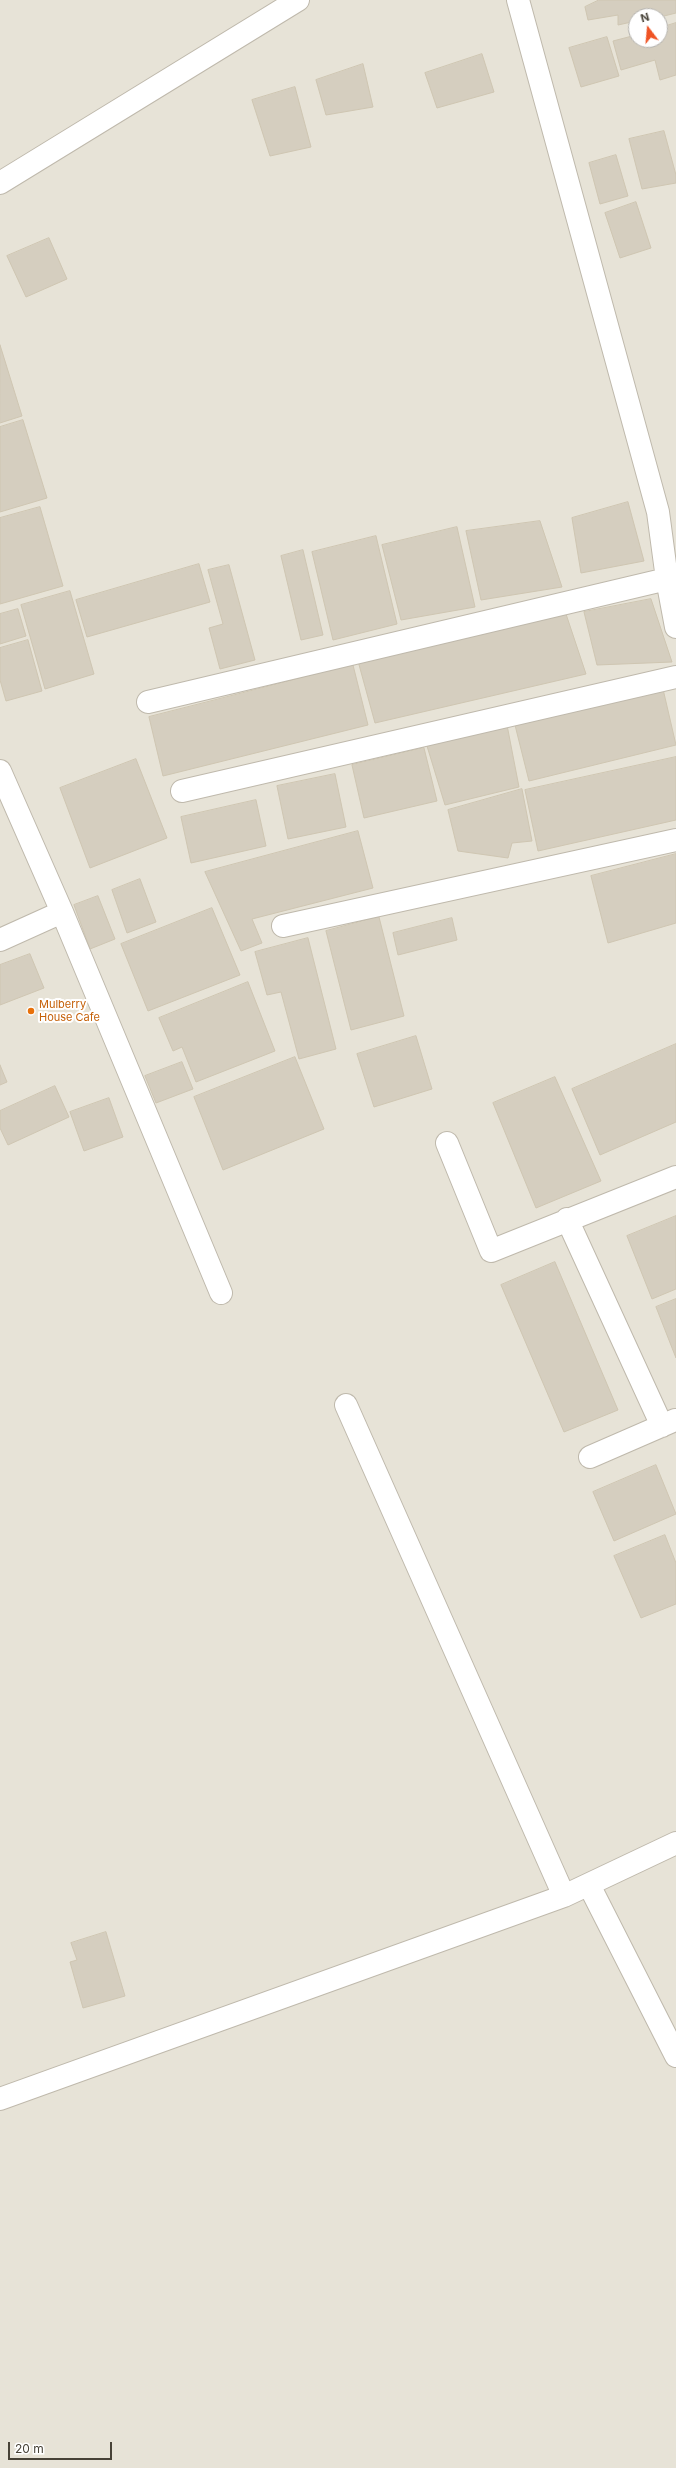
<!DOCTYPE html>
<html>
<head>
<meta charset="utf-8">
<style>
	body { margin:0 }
	#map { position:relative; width:676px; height:2468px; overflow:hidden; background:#f3f1e9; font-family:Inter,sans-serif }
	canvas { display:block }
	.north { position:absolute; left:628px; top:8px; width:40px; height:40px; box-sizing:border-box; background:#fff; border:1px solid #b5b3af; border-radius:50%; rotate:344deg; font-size:11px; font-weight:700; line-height:16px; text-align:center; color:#474237 }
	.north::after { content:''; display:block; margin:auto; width:14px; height:18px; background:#ef5324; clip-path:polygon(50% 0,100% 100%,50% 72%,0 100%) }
	.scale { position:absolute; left:8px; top:2442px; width:104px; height:18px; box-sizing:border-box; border:2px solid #474237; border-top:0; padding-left:5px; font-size:12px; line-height:14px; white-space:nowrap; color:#474237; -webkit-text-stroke:3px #fff; paint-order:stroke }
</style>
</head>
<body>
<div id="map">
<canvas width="676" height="2468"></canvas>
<div class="north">N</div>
<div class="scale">20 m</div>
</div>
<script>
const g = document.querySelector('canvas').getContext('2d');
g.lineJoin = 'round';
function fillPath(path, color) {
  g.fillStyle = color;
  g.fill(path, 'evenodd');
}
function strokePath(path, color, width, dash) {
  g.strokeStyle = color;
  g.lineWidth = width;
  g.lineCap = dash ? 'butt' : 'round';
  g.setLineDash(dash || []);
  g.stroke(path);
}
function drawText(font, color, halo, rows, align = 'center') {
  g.font = font + ' Inter,sans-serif';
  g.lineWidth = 4;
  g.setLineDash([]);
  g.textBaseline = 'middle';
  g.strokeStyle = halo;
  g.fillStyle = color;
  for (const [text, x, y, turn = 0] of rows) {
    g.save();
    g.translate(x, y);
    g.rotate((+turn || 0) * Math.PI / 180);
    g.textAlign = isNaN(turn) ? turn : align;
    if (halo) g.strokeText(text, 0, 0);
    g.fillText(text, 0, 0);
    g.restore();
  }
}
fillPath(new Path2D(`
	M 0,0 L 676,0 L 676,2468 L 0,2468 ZM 636,16 L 660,16 L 660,40 L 636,40 Z`), '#e7e3d7');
const building = new Path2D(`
	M 599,0 L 676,0 L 676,13 L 660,17 L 636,16 L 636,21 L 618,25 L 618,15 L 588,20 L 585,7 Z
	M 676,23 L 676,75 L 660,80 L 655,60 L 621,70 L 613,41 L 636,35 L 636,40 L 660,40 L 660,28 Z
	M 607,37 L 619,76 L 581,87 L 569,48 Z
	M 482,54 L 494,92 L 437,108 L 425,73 Z
	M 363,64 L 373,107 L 326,115 L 316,80 Z
	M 295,87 L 311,147 L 270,156 L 252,100 Z
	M 664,131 L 676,175 L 676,183 L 642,189 L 629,139 Z
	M 616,155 L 628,196 L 600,204 L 589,163 Z
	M 636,202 L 651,248 L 620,258 L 605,213 Z
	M 49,238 L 67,279 L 26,297 L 7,256 Z
	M 0,345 L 22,416 L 0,423 Z
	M 23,420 L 47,498 L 0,512 L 0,427 Z
	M 628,502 L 644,561 L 581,573 L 572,518 Z
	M 40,507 L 63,586 L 0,604 L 0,518 Z
	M 540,521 L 562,587 L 481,600 L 466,531 Z
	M 457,527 L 475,607 L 401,620 L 382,545 Z
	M 376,536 L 397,624 L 333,640 L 312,552 Z
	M 303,550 L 323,635 L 301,640 L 281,556 Z
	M 199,564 L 210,602 L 87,637 L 76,600 Z
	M 229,565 L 255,660 L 220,669 L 209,628 L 223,624 L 208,570 Z
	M 70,591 L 94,674 L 45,689 L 21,605 Z
	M 651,599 L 672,662 L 597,665 L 584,612 Z
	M 18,609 L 26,636 L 0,644 L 0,614 Z
	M 566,614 L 586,674 L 375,723 L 358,661 Z
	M 28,640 L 42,691 L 6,701 L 0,680 L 0,648 Z
	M 353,665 L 368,725 L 163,776 L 149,717 Z
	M 663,689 L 676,745 L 529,781 L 515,725 Z
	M 507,725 L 519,787 L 445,805 L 427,746 Z
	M 424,748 L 437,801 L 364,818 L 352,765 Z
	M 676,757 L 676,820 L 538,851 L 525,790 Z
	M 136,759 L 167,838 L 90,868 L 60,788 Z
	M 335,774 L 346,827 L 288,839 L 277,786 Z
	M 522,789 L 532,841 L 512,843 L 508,858 L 458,851 L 448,810 Z
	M 256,800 L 266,846 L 191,863 L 181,817 Z
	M 358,831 L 373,888 L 252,919 L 262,943 L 241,951 L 205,872 Z
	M 676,854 L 676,923 L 608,943 L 591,876 Z
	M 140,879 L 156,922 L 127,933 L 112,890 Z
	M 98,896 L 115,939 L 90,949 L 74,905 Z
	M 212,908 L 240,975 L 148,1011 L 121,944 Z
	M 379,917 L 404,1016 L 351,1030 L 326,931 Z
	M 452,918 L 457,940 L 398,955 L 393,933 Z
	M 308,938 L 336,1049 L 299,1059 L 281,992 L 267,995 L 255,952 Z
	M 30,954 L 44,988 L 0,1005 L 0,965 Z
	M 248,982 L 275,1051 L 196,1082 L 182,1047 L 173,1051 L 159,1018 Z
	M 416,1036 L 432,1089 L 374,1107 L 357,1054 Z
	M 676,1044 L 676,1122 L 600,1155 L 572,1089 Z
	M 295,1057 L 324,1129 L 223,1170 L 194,1097 Z
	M 182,1062 L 193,1089 L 156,1103 L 145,1076 Z
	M 0,1065 L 7,1082 L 0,1085 Z
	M 555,1077 L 601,1181 L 536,1208 L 493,1103 Z
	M 55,1086 L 69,1117 L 8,1145 L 0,1128 L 0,1111 Z
	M 109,1098 L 123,1137 L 84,1151 L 70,1112 Z
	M 676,1216 L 676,1289 L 652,1299 L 627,1236 Z
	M 555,1262 L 618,1410 L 564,1432 L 501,1285 Z
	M 676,1299 L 676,1358 L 656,1307 Z
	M 656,1465 L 676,1514 L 614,1541 L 593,1492 Z
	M 665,1535 L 676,1563 L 676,1604 L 641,1618 L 614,1556 Z
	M 106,1932 L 125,1996 L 83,2008 L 70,1962 L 77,1960 L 71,1943 Z`);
fillPath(building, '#d5cebf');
strokePath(building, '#cfc6b2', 1);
const minor = new Path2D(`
	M 518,0 L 658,512 L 667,579 L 676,627
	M 0,183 L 298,0
	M 148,702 L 667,579
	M 0,771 L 62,912 L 221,1293
	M 182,791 L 676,677
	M 283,926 L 676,840
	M 0,940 L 62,912
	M 447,1143 L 491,1251 L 676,1177
	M 567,1219 L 662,1426
	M 346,1405 L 564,1896
	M 590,1457 L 675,1420
	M 589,1885 L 676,2056
	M 0,2099 L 564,1896 L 676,1843`);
strokePath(minor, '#bfb9ac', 24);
strokePath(minor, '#fff', 22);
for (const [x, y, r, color] of [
	[31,1011,4,"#e8710a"]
]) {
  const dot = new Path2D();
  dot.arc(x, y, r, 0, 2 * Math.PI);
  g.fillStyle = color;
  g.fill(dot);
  strokePath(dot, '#fff', 1.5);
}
drawText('11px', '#c56008', '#fff', [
	["Mulberry",39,1005],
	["House Cafe",39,1018]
], 'left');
</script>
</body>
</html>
